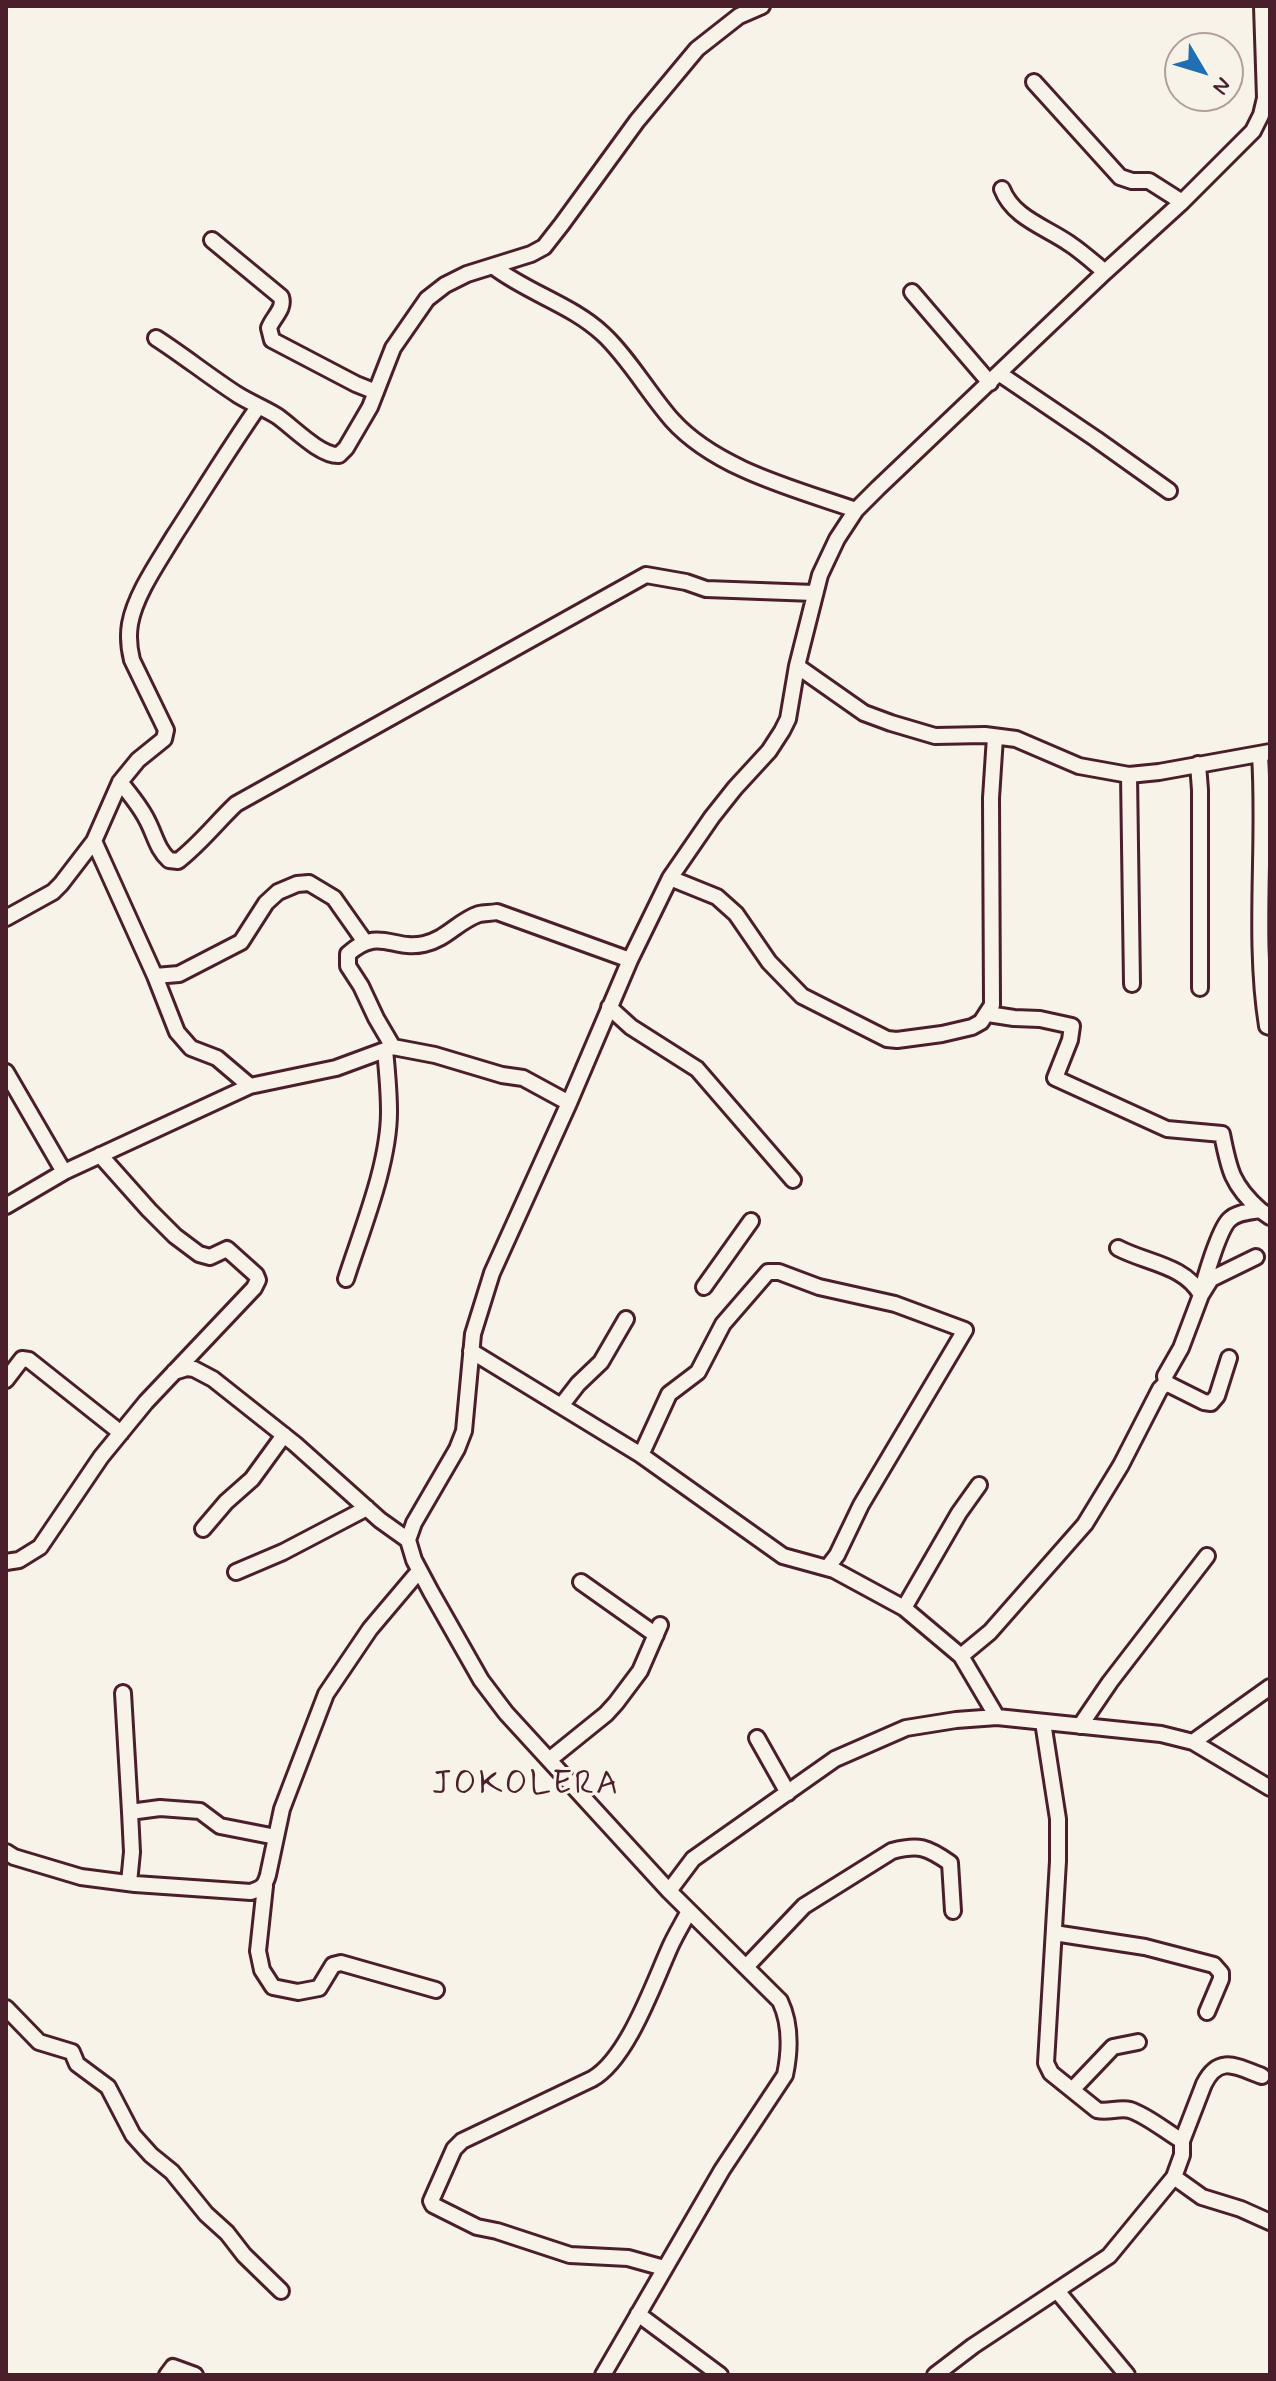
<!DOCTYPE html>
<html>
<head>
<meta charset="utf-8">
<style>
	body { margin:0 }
	#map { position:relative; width:1276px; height:2381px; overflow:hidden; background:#f7f3e8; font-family:Mynerve,sans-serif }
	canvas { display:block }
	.frame { position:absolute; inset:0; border:8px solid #4a1f2b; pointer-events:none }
	.north { position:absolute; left:1164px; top:32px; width:80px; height:80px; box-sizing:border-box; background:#f7f3e8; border:2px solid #b29e9c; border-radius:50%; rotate:128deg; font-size:22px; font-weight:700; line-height:32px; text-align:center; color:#4a1f2b }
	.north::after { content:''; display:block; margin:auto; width:28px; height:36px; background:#1f6fb2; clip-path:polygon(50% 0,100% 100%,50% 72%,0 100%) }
</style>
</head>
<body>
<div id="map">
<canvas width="1276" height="2381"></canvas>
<div class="frame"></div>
<div class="north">N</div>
</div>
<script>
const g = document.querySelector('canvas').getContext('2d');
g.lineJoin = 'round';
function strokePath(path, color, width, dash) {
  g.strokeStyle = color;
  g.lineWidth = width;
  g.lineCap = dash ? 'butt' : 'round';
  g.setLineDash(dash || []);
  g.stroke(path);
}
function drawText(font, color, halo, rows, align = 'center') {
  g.font = font + ' Mynerve,sans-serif';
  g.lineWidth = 6;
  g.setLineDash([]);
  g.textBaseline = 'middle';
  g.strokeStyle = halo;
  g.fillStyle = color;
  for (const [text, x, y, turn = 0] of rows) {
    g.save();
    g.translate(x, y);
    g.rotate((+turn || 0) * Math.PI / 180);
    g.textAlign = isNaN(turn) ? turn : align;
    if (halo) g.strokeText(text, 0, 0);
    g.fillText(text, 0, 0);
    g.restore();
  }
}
const minor = new Path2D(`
	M 1034,82 L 1120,177 L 1132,181 L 1149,181 L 1182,202
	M 1002,189 C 1013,218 1046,227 1070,244 C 1082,252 1093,262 1105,272
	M 212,240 L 281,297 C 285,309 273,317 269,328 L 272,340 L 356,384 L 376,392
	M 494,267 C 528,293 572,305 603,334 C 628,357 649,394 672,420 C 716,469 795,489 856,510
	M 912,292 L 990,383
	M 156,338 C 184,356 210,377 238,395 C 251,403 264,408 277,416 C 293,427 320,456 339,455 L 346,448 L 370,407 L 393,348 L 427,299 L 445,285 L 467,274 L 531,254 L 544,247 L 562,224 L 637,121 L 697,49 L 739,16 L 762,6
	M 1000,374 L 1096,439 L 1169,491
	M 797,666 L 864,713 L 891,723 L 935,736 L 985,735 L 1016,739 L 1079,766 L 1129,775 L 1159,772 L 1270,752
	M 1260,755 C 1266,845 1253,937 1267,1026 L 1270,1027
	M 1198,764 L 1200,790 L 1200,988
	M 1129,775 L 1132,984
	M 120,782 C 130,794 140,806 147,820 C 155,835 157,849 169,860 L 178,861 C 200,844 216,823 236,804 L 646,575 L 686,582 L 706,589 L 814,593
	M 94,841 L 155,976 L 177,1032 L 191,1048 L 217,1058 L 250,1086
	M 670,878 L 717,897 L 736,914 L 769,962 L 802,996 L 887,1039 L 897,1040 L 942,1034 L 972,1027 L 981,1022 L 992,1005 L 991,798 L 995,737
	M 6,918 L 53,892 L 61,884 L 94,841 L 120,782 L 138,760 L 164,739 L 166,730 L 132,660 C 129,648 128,636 130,624 C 135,595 159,561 174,536 C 202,493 228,450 258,407
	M 155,976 L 179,974 L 241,942 L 266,903 L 278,892 L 297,884 L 309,883 L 334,898 L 365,942
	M 609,1007 L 631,1027 L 697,1069 L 793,1180
	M 988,1014 L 1014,1018 L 1040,1019 L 1072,1026 L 1070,1040 L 1055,1078 L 1167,1129 L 1222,1134 C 1229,1170 1232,1185 1260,1210
	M 393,1047 L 376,1018 L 361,986 L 348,966 L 348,954 C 379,926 393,951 424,944 C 447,939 458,921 479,914 C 484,913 491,913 497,912 L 630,960
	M 6,1072 L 64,1172
	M 6,1206 L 64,1172 L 250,1086 L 336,1068 L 393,1047 L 435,1055 L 502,1075 L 523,1078 L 569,1103
	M 1118,1248 C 1146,1263 1185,1265 1201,1295 L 1181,1348 L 1165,1376 L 1166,1383
	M 1256,1257 L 1211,1279 L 1201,1295 C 1204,1280 1219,1230 1229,1220 C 1237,1212 1249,1212 1260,1210 L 1270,1217
	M 346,1279 C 362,1229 389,1164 389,1112 C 389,1091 387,1070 385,1050
	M 704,1287 L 751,1221
	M 471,1351 L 641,1455 L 783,1556 L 834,1570 L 904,1608 L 961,1656 L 997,1717 L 1161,1734 L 1193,1742 L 1270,1788
	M 174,1372 L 187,1368 L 194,1369 L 213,1379 L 295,1444 L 380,1520 L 408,1540
	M 6,1380 L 22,1359 L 29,1360 L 121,1433
	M 561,1406 L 578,1384 L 601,1362 L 626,1319
	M 641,1455 L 669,1394 L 698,1372 L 723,1324 L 768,1272 L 779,1272 L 819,1287 L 895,1304 L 965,1330 L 861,1505 L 837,1555 L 827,1568
	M 203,1529 L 226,1502 L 252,1479 L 284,1435
	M 6,1562 L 19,1560 L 40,1547 L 101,1457 L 146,1402 L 254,1288 L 258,1280 L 256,1275 L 227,1249 L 210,1257 L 199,1254 L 175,1236 L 149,1210 L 100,1155
	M 236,1572 L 283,1552 L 367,1508
	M 581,1582 L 656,1635
	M 904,1608 L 959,1513 L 979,1485
	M 961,1656 L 990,1632 L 1085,1524 L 1121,1465 L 1160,1389 L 1166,1383 L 1204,1402 L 1211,1403 L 1217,1396 L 1229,1358
	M 123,1693 L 130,1812
	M 1080,1726 L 1110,1682 L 1207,1556
	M 757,1738 L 788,1793
	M 1193,1742 L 1270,1687
	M 549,1760 L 606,1714 L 616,1703 L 640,1671 L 660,1625
	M 6,1852 L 14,1857 L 81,1877 L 135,1884 L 251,1892 C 262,1888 265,1886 268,1875 L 282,1809 L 326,1694 L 370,1629 L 419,1571
	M 129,1883 L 132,1852 L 130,1812 L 160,1808 L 200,1811 L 220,1826 L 276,1837
	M 265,1886 L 258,1951 L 262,1970 L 273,1987 L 298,1992 L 319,1988 L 333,1965 L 341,1963 L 436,1990
	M 669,1891 L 693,1859 L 835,1759 L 906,1728 L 956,1720 L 997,1717
	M 1054,1933 L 1145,1947 L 1214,1965 L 1221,1973 L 1221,1979 L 1207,2012
	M 746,1967 L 804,1906 L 892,1851 C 919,1844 927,1847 950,1863 L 953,1911
	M 6,2008 L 39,2042 L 72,2052 L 77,2064 L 108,2087 L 133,2135 L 151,2155 L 172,2172 L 206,2214 L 227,2233 L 244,2255 L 281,2291
	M 1072,2090 L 1113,2047 L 1138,2042
	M 1182,2141 L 1204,2084 C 1219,2054 1237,2067 1262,2076
	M 1174,2177 L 1202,2197 L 1241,2209 L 1270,2222
	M 664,2268 L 628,2258 L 570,2255 L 497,2231 L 477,2227 L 433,2205 L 431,2201 L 454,2149 L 462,2141 L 592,2079 C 628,2059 654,1982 671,1945 C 676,1934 683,1923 689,1911
	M 1058,2292 L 1127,2375
	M 638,2314 L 720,2375
	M 167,2375 L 173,2367 L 195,2375
	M 603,2375 L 722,2170 L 785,2075 C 790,2051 791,2024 780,2001 L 669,1891 L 506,1713 L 481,1680 L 431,1592 L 414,1560 L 408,1540 L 414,1523 L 457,1449 L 464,1431 L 473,1334 L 492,1273 L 569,1103 L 630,960 L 670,878 L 712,817 L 735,788 L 769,751 L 782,731 L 788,719 L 797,666 L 820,575 L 837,539 L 856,510 L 878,488 L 1105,272 L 1182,202 L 1253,131 L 1261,115 L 1265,98 L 1262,6
	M 935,2375 L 973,2346 L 1109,2256 L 1174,2177 L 1182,2155 L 1182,2141 C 1165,2131 1148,2116 1130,2110 C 1119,2107 1108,2113 1097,2110 L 1051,2073 L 1046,2063 L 1058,1861 L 1058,1819 L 1043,1722`);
strokePath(minor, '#4a1f2b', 20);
strokePath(minor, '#f7f3e8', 14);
g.letterSpacing = '2px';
drawText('34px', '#4a1f2b', '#f7f3e8', [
	["JOKOLERA",526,1786]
]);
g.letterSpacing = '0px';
</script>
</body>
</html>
